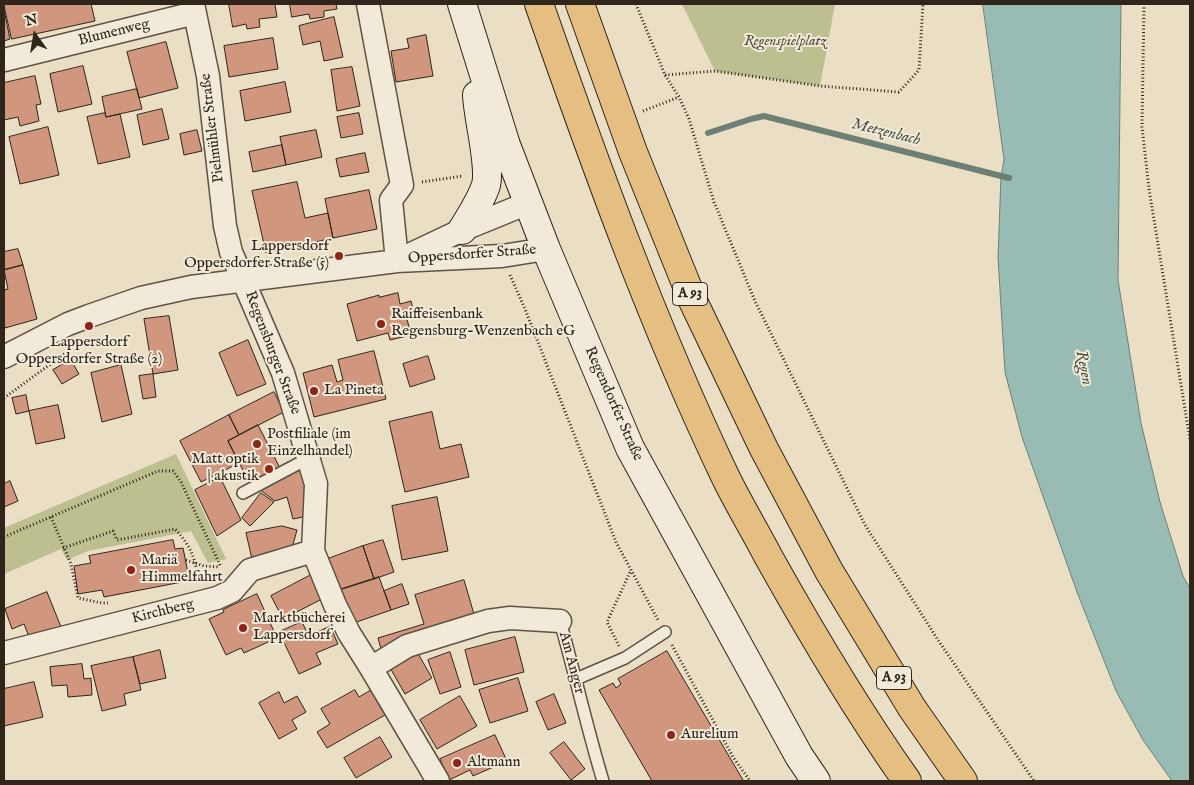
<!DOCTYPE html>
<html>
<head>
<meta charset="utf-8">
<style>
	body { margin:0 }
	#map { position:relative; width:1194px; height:785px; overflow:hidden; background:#eadec4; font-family:"IM FELL English",serif }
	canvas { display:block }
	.frame { position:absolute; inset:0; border:5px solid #2f251a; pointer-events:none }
	.north { position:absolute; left:10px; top:10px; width:50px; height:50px; -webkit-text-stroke:4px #f1ead9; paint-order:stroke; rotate:347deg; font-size:14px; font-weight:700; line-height:20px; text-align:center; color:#2f251a }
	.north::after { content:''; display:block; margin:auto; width:18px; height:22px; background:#2f251a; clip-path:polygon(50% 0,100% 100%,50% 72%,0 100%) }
</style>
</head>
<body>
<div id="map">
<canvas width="1194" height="785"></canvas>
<div class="frame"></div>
<div class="north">N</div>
</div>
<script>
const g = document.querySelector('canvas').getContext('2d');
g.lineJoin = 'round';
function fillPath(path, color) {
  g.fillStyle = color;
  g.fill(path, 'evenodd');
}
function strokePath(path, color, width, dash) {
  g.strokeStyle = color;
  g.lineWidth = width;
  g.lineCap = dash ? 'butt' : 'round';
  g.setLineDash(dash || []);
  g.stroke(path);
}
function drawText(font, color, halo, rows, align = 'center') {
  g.font = font + ' "IM FELL English",serif';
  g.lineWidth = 4;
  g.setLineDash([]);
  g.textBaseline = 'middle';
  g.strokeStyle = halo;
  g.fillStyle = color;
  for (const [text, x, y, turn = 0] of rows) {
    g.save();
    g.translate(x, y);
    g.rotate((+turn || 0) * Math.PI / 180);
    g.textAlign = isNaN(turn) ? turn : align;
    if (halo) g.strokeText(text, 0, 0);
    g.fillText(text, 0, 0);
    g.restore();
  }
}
fillPath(new Path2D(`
	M 682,4 L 835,4 L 820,86 L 715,71 Z
	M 176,454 L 226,559 L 208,563 L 191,531 L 88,551 L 67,560 L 61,549 L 4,574 L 4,528 Z`), '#bdbf90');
const water = new Path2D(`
	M 983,4 L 1121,4 L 1118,280 L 1141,423 L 1160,502 L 1183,576 L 1190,589 L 1190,781 L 1172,781 L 1143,740 L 1116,691 L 1077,592 L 1022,437 L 1005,372 L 998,257 L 1001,177 L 1004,160 Z`);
fillPath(water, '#98bcb3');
strokePath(water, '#6e8076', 1);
strokePath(new Path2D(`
	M 708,133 L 751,119 L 764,116 L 1009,178`), '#6e8076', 6);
const building = new Path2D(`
	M 4,4 L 91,4 L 95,21 L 12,39 Z
	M 229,4 L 275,4 L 277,17 L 259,19 L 260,27 L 247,29 L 246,24 L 233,27 Z
	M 290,4 L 336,4 L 337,9 L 324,11 L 324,17 L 310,19 L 309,14 L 292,17 Z
	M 4,10 L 10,39 L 4,41 Z
	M 334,17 L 343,57 L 324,61 L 320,41 L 303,45 L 299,26 Z
	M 426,35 L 433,76 L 396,82 L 391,51 L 409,48 L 407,39 Z
	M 273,38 L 278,69 L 229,77 L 224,46 Z
	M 166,42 L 178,88 L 139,98 L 127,52 Z
	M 83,66 L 92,104 L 58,112 L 50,74 Z
	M 352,67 L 360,106 L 337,111 L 331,70 Z
	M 35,76 L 41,104 L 36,105 L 39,121 L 20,126 L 18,117 L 4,120 L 4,83 Z
	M 285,82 L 291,112 L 245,121 L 240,91 Z
	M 137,89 L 142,109 L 106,117 L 102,97 Z
	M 162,109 L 169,139 L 143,145 L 137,115 Z
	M 105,113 L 106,117 L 120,114 L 130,157 L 98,164 L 87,117 Z
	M 359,113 L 363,134 L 341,138 L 337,117 Z
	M 48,127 L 59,175 L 20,184 L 9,137 Z
	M 197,130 L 202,151 L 184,155 L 180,134 Z
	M 316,130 L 322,157 L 286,165 L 280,137 Z
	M 282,145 L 286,165 L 253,172 L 249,152 Z
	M 365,153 L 369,172 L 340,177 L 336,159 Z
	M 297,182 L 305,218 L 328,213 L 333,238 L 266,253 L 252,191 Z
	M 369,190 L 377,229 L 333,238 L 325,199 Z
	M 18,249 L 23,265 L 4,270 L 4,252 Z
	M 23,265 L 37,319 L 5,328 L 4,321 L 4,290 L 8,289 L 4,270 Z
	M 398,293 L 400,304 L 411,301 L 414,313 L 406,315 L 411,335 L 390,340 L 388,333 L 357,341 L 347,304 L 379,295 L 379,297 Z
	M 169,316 L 178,370 L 153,374 L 144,319 Z
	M 248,340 L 266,384 L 237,396 L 219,353 Z
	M 374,351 L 386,399 L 314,417 L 303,373 L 332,365 L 337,382 L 343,380 L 338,360 Z
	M 428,356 L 435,379 L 410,387 L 403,364 Z
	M 71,360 L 79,374 L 62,384 L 53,370 Z
	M 121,365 L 132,414 L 102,422 L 91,373 Z
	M 153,374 L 156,397 L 143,399 L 139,376 Z
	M 274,392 L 284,412 L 239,435 L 229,415 Z
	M 26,395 L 29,411 L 16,414 L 12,398 Z
	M 58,405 L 65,438 L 36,444 L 29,411 Z
	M 432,412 L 440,449 L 461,444 L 469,477 L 405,492 L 389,422 Z
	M 229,415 L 239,435 L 228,441 L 239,463 L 201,482 L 180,441 Z
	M 258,425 L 282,472 L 252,488 L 228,441 Z
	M 301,467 L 308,492 L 308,516 L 293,519 L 287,497 L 275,501 L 255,486 Z
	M 220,477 L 241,520 L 217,536 L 195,490 Z
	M 10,481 L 18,501 L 4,507 L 4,484 Z
	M 261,493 L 274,502 L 250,526 L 242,518 Z
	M 437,497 L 448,551 L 402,560 L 392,506 Z
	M 282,526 L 297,530 L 292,548 L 252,559 L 246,533 Z
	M 173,540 L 175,549 L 183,548 L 188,573 L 180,575 L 182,582 L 104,597 L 102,590 L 78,594 L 74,566 L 91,563 L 89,556 Z
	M 383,540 L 394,572 L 374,579 L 363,546 Z
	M 363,546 L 374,579 L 336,591 L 325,560 Z
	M 311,575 L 322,599 L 283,619 L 271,596 Z
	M 379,577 L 391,610 L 348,625 L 336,591 Z
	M 464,580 L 476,621 L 381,649 L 378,638 L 424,624 L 415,595 Z
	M 402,584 L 409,604 L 391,610 L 384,591 Z
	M 47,592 L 61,627 L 30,639 L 24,624 L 12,629 L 5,609 Z
	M 257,594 L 277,638 L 244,653 L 241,648 L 226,655 L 209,619 L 224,612 L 223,610 Z
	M 302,622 L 309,636 L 330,626 L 338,644 L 316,653 L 321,664 L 299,674 L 279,632 Z
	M 515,637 L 524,672 L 474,685 L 465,650 Z
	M 160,650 L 166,678 L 140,684 L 133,657 Z
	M 416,650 L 432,678 L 405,694 L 389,666 Z
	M 667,651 L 743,780 L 740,781 L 652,781 L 599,690 L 613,683 L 616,688 L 621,684 L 618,679 Z
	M 450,652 L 461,687 L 440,694 L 428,660 Z
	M 133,657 L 141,690 L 124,694 L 126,705 L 102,711 L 91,666 Z
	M 82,664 L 84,679 L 91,678 L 92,695 L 68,697 L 67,685 L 52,686 L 50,667 Z
	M 518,678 L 528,711 L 490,723 L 479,690 Z
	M 34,682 L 43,717 L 4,726 L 4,689 Z
	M 355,690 L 359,697 L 371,690 L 385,715 L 327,748 L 317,732 L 330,724 L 321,709 Z
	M 279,692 L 284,703 L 297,696 L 306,712 L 292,720 L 297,729 L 279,739 L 259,703 Z
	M 554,694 L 566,723 L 548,730 L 536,702 Z
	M 460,696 L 477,726 L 437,749 L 420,720 Z
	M 495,735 L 507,761 L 473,776 L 470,770 L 449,780 L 440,759 Z
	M 380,737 L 392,757 L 356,778 L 344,758 Z
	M 564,742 L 585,769 L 571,780 L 550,753 Z`);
fillPath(building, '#d0967e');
strokePath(building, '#2f251a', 1);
const lane = new Path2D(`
	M 243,493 L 309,458
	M 560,621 C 575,674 587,728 603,781
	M 576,679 L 625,658 L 665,632`);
const street = new Path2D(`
	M 193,4 L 208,76 L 225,226 L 231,252 L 283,373 L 316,484 L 313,551 L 335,605 L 349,633 L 371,668 L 438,781
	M 368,4 L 402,185 L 391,200 L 397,261
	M 4,60 L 195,13
	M 407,256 L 462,230 L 528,203
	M 4,357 L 68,324 L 89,316 L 141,298 L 191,287 L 397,261 L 502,256 L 546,249
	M 4,653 L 217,598 L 232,591 L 250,570 L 313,551
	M 371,668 L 407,646 L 488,621 L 510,618 L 560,621`);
const secondary = new Path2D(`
	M 462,4 L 506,145 L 546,249 L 630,448 L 799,756 L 816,781
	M 462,230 C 471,215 481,201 486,185 C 491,165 478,119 477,95`);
const highway = new Path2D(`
	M 539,4 C 595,164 652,323 725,476 C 738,503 754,529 768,556 C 811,633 856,709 907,781
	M 580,4 L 633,152 L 693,301 L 764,449 L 829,571 L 912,708 L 963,781`);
strokePath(lane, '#5e5344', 14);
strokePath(street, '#5e5344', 25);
strokePath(secondary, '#2f251a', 30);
strokePath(highway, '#2f251a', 30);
strokePath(new Path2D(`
	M 636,4 L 665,75 L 679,97 L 689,119 L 714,202 L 755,301 L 865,525 L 938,640 L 1034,781
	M 1144,4 L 1142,127 L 1149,189 L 1190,440
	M 665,75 L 715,71 L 820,86 L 899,92 L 919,70 L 923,4
	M 643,111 L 679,97
	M 422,182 L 463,176
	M 510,275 L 525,309 L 616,542 L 658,620
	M 4,398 L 78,344
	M 51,517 L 71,564 L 78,598 L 102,603 L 108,603
	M 4,537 L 158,471 L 173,471 L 181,482 L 221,567
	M 63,548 L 113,531 L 117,540 L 175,529 C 191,546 196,559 198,582
	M 186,560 L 204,566 L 220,567
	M 672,645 L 733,757 L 750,781
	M 619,646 L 607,622 L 631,570`), '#2f251a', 3, [1, 2.5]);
strokePath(lane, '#f1ead9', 11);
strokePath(street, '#f1ead9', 22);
strokePath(secondary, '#f1ead9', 28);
strokePath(highway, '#e5bf82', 28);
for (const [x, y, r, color] of [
	[339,256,5,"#8f2418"],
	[381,324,5,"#8f2418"],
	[89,326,5,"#8f2418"],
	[314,391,5,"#8f2418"],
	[257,444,5,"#8f2418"],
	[269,469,5,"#8f2418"],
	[131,570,5,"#8f2418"],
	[243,628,5,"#8f2418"],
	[671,735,5,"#8f2418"],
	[457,763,5,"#8f2418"]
]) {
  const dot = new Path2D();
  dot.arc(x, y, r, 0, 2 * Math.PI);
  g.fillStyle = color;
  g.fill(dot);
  strokePath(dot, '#f1ead9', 2);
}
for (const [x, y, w] of [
	[690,294,35],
	[894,678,35]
]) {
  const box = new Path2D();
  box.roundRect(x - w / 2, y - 11.5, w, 23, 4);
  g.fillStyle = '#f1ead9';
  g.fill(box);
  strokePath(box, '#2f251a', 1);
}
drawText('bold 14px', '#2f251a', null, [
	["A 93",690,294],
	["A 93",894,678]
]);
drawText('15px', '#2f251a', '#f1ead9', [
	["Blumenweg",114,33,-14],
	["Pielmühler Straße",213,128,-97],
	["Oppersdorfer Straße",472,255,-4],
	["Regensburger Straße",272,353,69],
	["Regendorfer Straße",613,404,66],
	["Kirchberg",163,612,-14],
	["Am Anger",571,663,75]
]);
drawText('italic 15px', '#524c38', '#f1ead9', [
	["Regenspielplatz",785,42]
]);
drawText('15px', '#2f251a', '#f1ead9', [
	["Lappersdorf",329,247,"right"],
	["Oppersdorfer Straße (5)",329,264,"right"],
	["Raiffeisenbank",391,315],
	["Regensburg-Wenzenbach eG",391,332],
	["Lappersdorf",89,343,"center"],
	["Oppersdorfer Straße (2)",89,360,"center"],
	["La Pineta",324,391],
	["Postfiliale (im",267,435],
	["Einzelhandel)",267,452],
	["Matt optik",259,460,"right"],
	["| akustik",259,477,"right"],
	["Mariä",141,561],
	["Himmelfahrt",141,578],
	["Marktbücherei",253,619],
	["Lappersdorf",253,636],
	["Aurelium",681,735],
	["Altmann",467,763]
], 'left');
drawText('italic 16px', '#4e5248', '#f1ead9', [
	["Metzenbach",886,133,14],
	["Regen",1083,368,79]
]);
</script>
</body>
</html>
